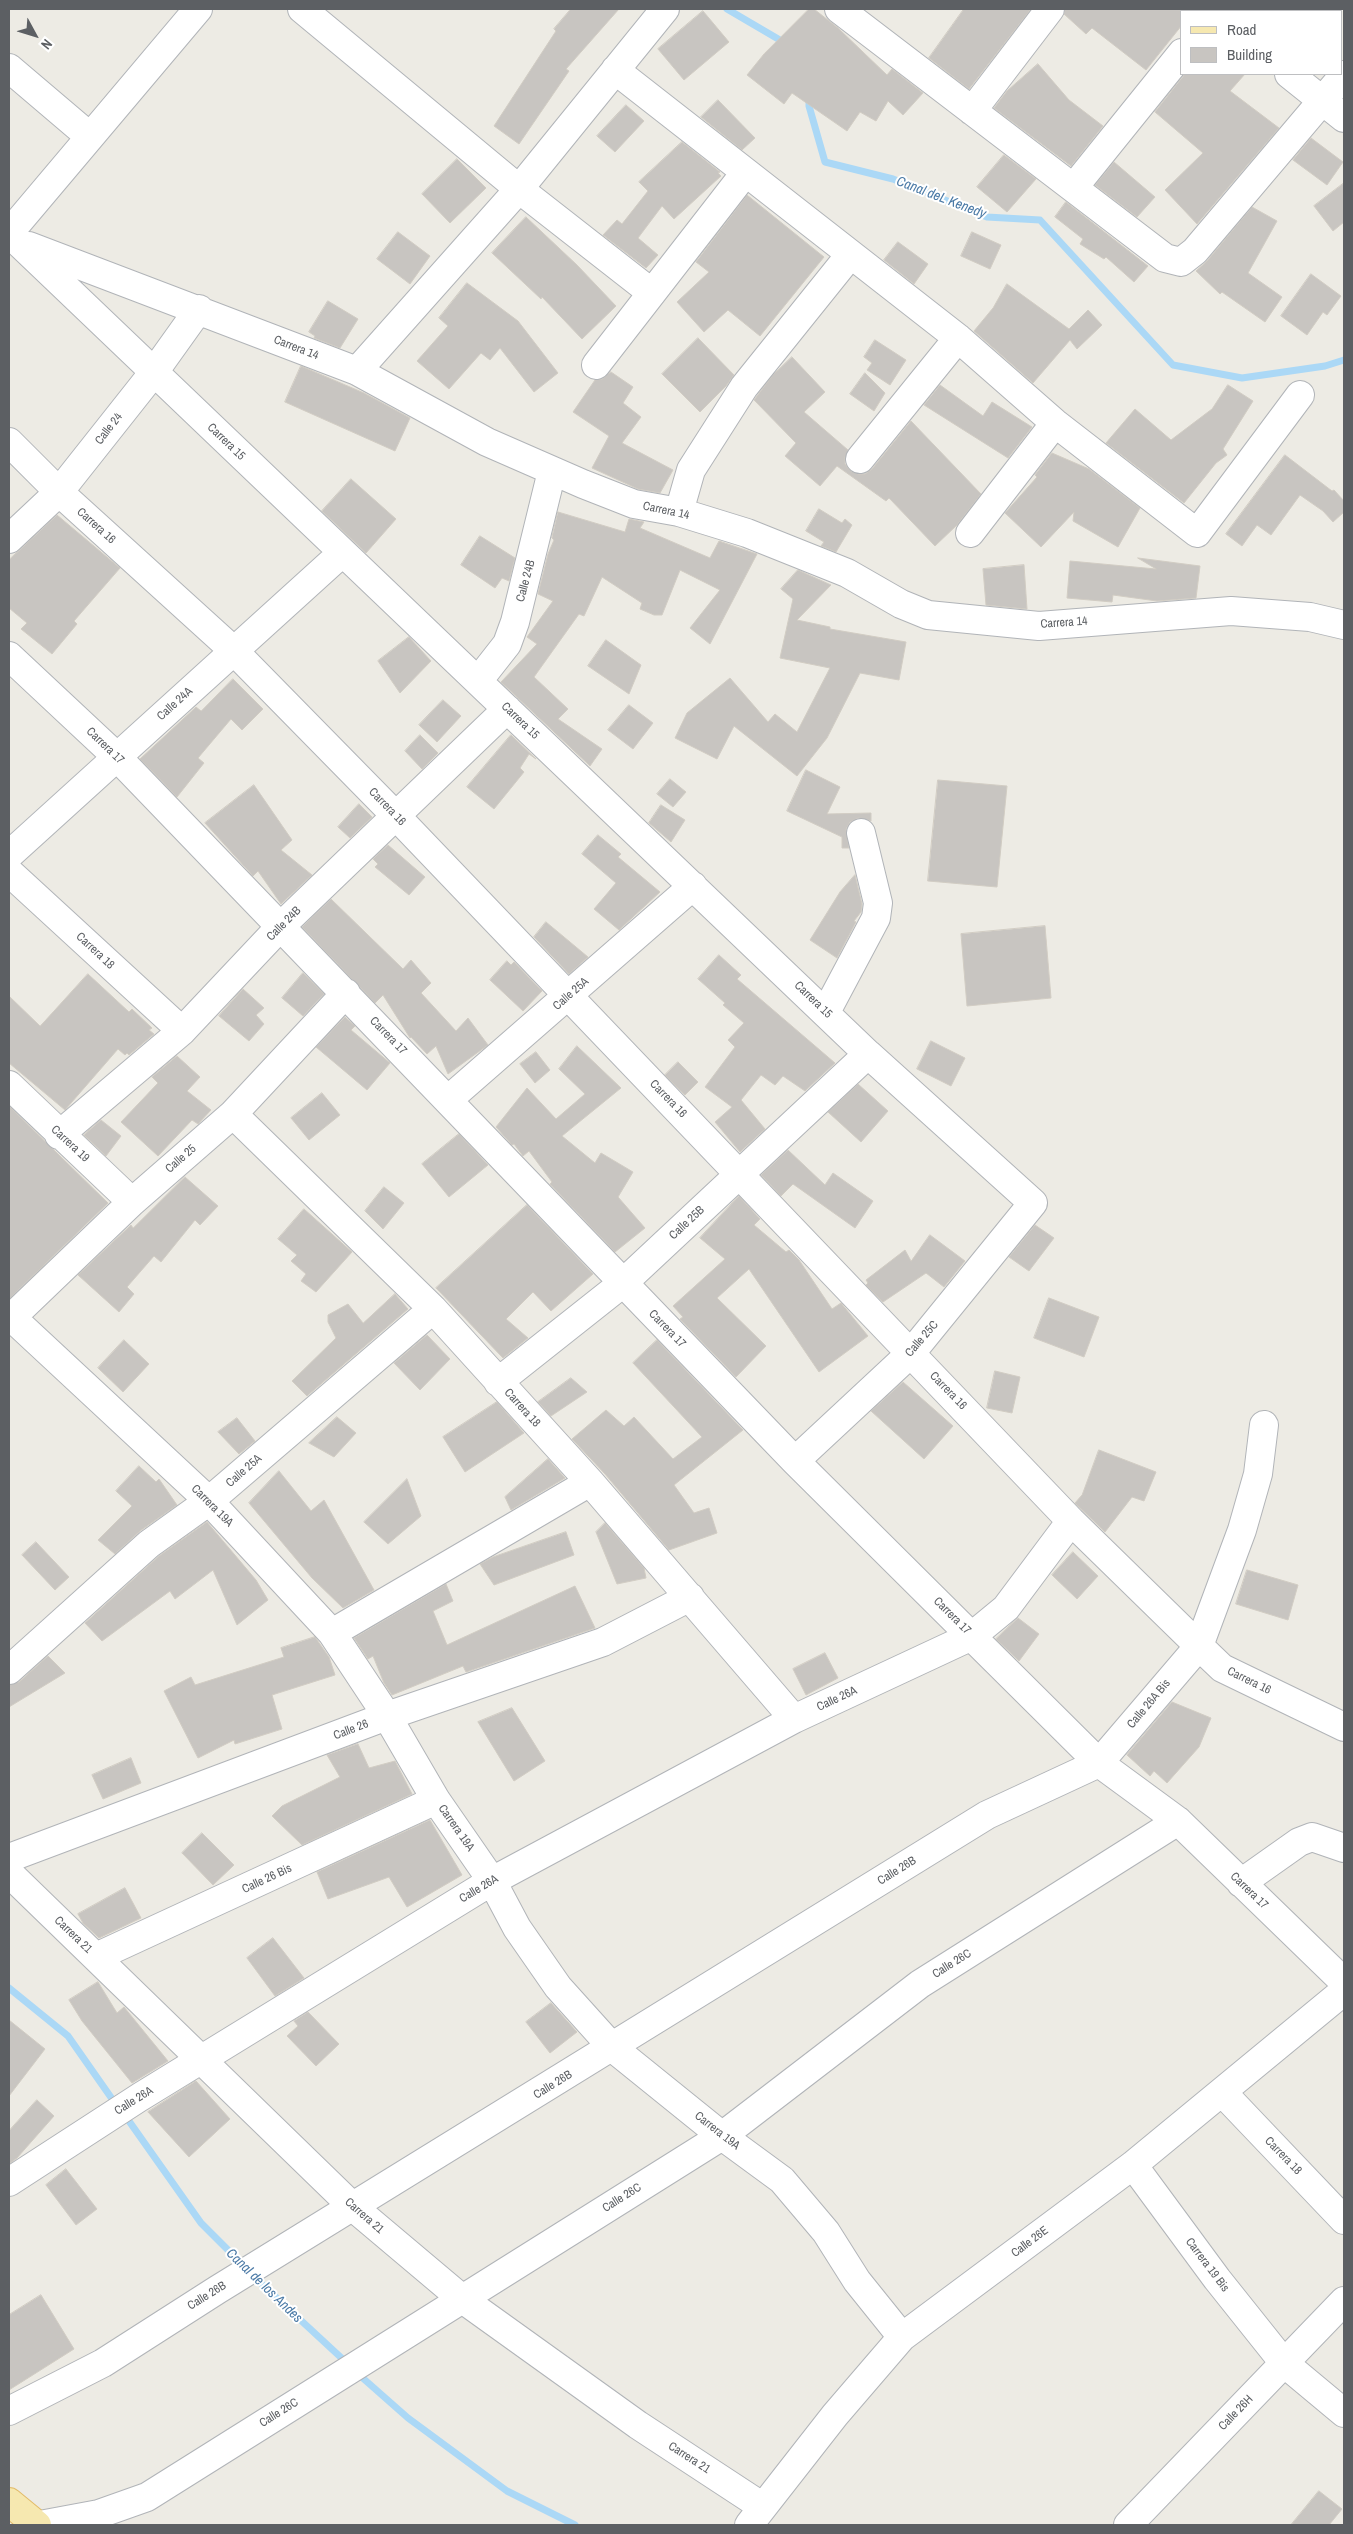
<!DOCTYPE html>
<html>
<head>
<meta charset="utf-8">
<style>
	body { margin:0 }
	#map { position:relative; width:1353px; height:2534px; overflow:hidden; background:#edebe4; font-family:"Archivo Narrow",sans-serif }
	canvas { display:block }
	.frame { position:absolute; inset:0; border:10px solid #5c5f63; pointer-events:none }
	.legend { position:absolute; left:1180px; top:10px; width:162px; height:65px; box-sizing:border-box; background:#fff; border:1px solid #bebfc1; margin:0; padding:6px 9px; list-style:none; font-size:15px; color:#5c5f63 }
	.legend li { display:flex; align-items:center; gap:10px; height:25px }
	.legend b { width:25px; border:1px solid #bebfc1 }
	.north { position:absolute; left:10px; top:10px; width:50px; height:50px; -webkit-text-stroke:4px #fff; paint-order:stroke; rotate:129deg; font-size:14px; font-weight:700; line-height:20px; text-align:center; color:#5c5f63 }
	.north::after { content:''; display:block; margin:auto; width:18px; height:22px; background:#5c5f63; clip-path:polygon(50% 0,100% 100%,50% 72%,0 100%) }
</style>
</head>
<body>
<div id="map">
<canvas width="1353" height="2534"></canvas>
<div class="frame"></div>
<ul class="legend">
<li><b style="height:6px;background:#f6e8b0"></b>Road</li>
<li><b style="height:14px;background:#c8c5c1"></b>Building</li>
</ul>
<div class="north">N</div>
</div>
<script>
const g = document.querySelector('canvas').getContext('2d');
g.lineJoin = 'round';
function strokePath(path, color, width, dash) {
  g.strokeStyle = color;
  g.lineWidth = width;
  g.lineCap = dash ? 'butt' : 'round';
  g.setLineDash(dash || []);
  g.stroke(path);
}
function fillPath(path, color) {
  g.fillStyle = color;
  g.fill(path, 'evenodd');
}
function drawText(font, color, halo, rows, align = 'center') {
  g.font = font + ' "Archivo Narrow",sans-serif';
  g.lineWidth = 4;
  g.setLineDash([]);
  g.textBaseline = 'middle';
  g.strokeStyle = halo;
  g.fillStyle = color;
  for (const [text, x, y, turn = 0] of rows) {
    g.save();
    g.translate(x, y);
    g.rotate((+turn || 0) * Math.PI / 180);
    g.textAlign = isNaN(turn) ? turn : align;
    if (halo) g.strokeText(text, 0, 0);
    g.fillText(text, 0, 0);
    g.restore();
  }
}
strokePath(new Path2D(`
	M 727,9 L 785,43
	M 809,98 L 809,106 L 825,162 L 893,179 L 987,217 L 1040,220 L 1173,365 L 1242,378 L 1325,366 L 1344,360
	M 9,1988 L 68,2036 L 117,2106
	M 124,2114 L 201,2223 L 244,2266
	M 253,2276 L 348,2364
	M 357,2373 L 408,2418 L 507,2491 L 575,2525`), '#abd8f6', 7);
const building = new Path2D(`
	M 571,9 L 619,9 L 566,69 L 569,71 L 519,144 L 494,126 L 556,31 L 554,29 Z
	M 809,9 L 814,9 L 838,28 L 887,75 L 892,69 L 923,93 L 903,115 L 888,101 L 876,121 L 860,112 L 847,131 L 792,93 L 784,104 L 747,75 L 764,54 Z
	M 964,9 L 1031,9 L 969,89 L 929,58 Z
	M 1065,9 L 1191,9 L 1192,11 L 1182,11 L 1182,25 L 1146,70 L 1092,28 L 1086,34 L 1064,14 Z
	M 703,11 L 729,42 L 684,80 L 658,49 Z
	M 1038,64 L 1069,100 L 1103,126 L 1071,166 L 994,108 L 1007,91 Z
	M 1185,74 L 1245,74 L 1230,91 L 1279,128 L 1197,224 L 1165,190 L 1203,153 L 1155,112 Z
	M 718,100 L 755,138 L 742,150 L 701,117 Z
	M 626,105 L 644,121 L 615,152 L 597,136 Z
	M 1311,138 L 1343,162 L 1327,185 L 1293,160 Z
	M 682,142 L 720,172 L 718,173 L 721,176 L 674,219 L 662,206 L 638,238 L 658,255 L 646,268 L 603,235 L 617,220 L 622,224 L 648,191 L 639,182 Z
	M 1004,155 L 1036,179 L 1007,212 L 977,187 Z
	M 457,159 L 486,188 L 450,223 L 422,194 Z
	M 1114,162 L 1155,197 L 1137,217 L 1095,185 Z
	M 1344,183 L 1344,222 L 1333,231 L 1314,206 Z
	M 747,195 L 824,257 L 760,336 L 728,310 L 704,332 L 677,302 L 709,272 L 696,262 Z
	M 1066,202 L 1148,266 L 1134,282 L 1106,257 L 1104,259 L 1080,244 L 1083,239 L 1055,217 Z
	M 1252,207 L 1277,221 L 1248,273 L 1282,297 L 1265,322 L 1222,292 L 1220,294 L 1196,271 L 1207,261 Z
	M 526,217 L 577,265 L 616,306 L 582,339 L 542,297 L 541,299 L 492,253 Z
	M 398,232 L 430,256 L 410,284 L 377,259 Z
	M 972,232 L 1001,245 L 990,269 L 961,256 Z
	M 898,242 L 928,264 L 914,284 L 884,260 Z
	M 1311,274 L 1341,296 L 1327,315 L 1323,312 L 1307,335 L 1281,316 Z
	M 467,283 L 518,321 L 558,373 L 534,392 L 500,348 L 490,360 L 481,353 L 449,389 L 417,361 L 448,326 L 439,318 Z
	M 1007,284 L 1069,329 L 1088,310 L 1102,325 L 1077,349 L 1070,340 L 1033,383 L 974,331 L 993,308 Z
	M 328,301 L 358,319 L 340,348 L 314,338 L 315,336 L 309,332 Z
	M 698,338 L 734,375 L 726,386 L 700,412 L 662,374 Z
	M 875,340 L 906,360 L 890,385 L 867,370 L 872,363 L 864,357 Z
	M 792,357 L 825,392 L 804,412 L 848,450 L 845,457 L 845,464 L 851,471 L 858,474 L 865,474 L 872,469 L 911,421 L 981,494 L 957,525 L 935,546 L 889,498 L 886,501 L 837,466 L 820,486 L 785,456 L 796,443 L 754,400 L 772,376 Z
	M 301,366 L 364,393 L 410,418 L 395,451 L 285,402 Z
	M 611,372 L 633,387 L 623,403 L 641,417 L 622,443 L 673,470 L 660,493 L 638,489 L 592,468 L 609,436 L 573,412 L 595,380 L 602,379 Z
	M 865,373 L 885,393 L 874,411 L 850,394 Z
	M 940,385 L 983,416 L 992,402 L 1032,427 L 1008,458 L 924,405 Z
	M 1228,385 L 1253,401 L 1223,449 L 1227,455 L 1216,463 L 1184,503 L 1106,443 L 1135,409 L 1171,440 L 1212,409 Z
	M 1052,453 L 1089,469 L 1140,508 L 1118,547 L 1073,521 L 1074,512 L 1041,547 L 1005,513 L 1037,477 L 1035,475 Z
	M 1285,455 L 1332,491 L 1334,490 L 1344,501 L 1344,512 L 1333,522 L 1323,511 L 1300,495 L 1271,535 L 1257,525 L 1242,546 L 1226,534 Z
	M 351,479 L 396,519 L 366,553 L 322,511 Z
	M 819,509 L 842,523 L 845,519 L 852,525 L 836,552 L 821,546 L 824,542 L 806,531 Z
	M 558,512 L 625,532 L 629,519 L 644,522 L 640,528 L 710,558 L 719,541 L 757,554 L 710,644 L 690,628 L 720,590 L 680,570 L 662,615 L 654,615 L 640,609 L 642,603 L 602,577 L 584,616 L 579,614 L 534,677 L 568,709 L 558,719 L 602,749 L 590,766 L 501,682 L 537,644 L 527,637 L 553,601 L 538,594 L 548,554 L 554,540 L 552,538 Z
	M 57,515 L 120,568 L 74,621 L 77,624 L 52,654 L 21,629 L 27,623 L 9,608 L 9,560 Z
	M 480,536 L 515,558 L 509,581 L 502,578 L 495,588 L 461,565 Z
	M 1138,558 L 1200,566 L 1196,598 L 1157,601 L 1113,595 L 1112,602 L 1067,598 L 1070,561 L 1156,569 Z
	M 1024,565 L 1027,609 L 986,605 L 983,569 Z
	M 798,570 L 831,585 L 797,620 L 830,627 L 830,629 L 906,642 L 899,680 L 860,673 L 827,738 L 797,776 L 734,726 L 717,759 L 675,738 L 687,713 L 730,678 L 768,722 L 775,714 L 797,732 L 830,668 L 780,658 L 793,599 L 781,589 Z
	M 409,637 L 431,661 L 400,693 L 378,661 Z
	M 606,640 L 641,665 L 629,694 L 588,666 Z
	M 233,679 L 263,709 L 242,730 L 231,719 L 198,758 L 204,763 L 177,797 L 140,759 L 196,707 L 201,711 Z
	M 443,700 L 461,716 L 437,742 L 419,725 Z
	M 629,705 L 653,723 L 633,749 L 608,730 Z
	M 420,735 L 438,753 L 422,769 L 405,751 Z
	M 511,735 L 536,759 L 529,754 L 520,768 L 524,772 L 494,809 L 467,787 Z
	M 806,770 L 840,787 L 827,814 L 871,813 L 871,821 L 858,818 L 850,822 L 846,829 L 849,848 L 842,848 L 842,837 L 787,811 Z
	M 670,779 L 686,792 L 673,807 L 657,794 Z
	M 938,780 L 1007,786 L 997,887 L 928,881 Z
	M 254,785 L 292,840 L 281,850 L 312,875 L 281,904 L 258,871 L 253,876 L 205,823 Z
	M 359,804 L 372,817 L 350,838 L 338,827 Z
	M 661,805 L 685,820 L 671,842 L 649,823 Z
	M 598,835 L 621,854 L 618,857 L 660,892 L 619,930 L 594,909 L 616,883 L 582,854 Z
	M 388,845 L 425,877 L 409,895 L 375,867 L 378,864 L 373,859 Z
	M 855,875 L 862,904 L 861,912 L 854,921 L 856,922 L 837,958 L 810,940 L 840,892 Z
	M 331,899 L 403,969 L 411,960 L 431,983 L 421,993 L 456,1031 L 468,1018 L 488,1045 L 448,1074 L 436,1046 L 427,1054 L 411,1037 L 410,1038 L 383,995 L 375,1003 L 302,927 Z
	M 546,922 L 588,957 L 569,974 L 534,937 Z
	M 1045,926 L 1051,998 L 967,1006 L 961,934 Z
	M 719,955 L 741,975 L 737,979 L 835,1063 L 805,1091 L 783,1076 L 775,1085 L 761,1075 L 741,1100 L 765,1129 L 740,1152 L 715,1122 L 732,1107 L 705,1087 L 735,1047 L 728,1040 L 744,1023 L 723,1005 L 725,1003 L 698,979 Z
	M 507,961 L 511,965 L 514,962 L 542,991 L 523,1011 L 490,980 Z
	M 303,973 L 324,994 L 303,1016 L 282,998 Z
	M 88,974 L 129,1012 L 132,1009 L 152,1028 L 149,1030 L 154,1034 L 129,1055 L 127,1053 L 125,1055 L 118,1049 L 65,1110 L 9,1063 L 9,996 L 40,1026 Z
	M 243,989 L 264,1008 L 256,1015 L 264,1024 L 249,1041 L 219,1016 Z
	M 345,1017 L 355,1026 L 351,1030 L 390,1063 L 367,1090 L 316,1047 Z
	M 931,1041 L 965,1058 L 951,1086 L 917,1069 Z
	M 577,1046 L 621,1088 L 562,1136 L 595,1163 L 601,1153 L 633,1172 L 618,1197 L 645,1228 L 615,1252 L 550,1184 L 552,1182 L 529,1151 L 523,1156 L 514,1144 L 512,1145 L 496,1127 L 527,1088 L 556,1119 L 585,1094 L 559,1069 Z
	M 536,1052 L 550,1070 L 535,1083 L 520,1064 Z
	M 177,1056 L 200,1077 L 187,1091 L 211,1110 L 198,1124 L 192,1120 L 158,1156 L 121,1122 L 158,1083 L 152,1077 Z
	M 678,1062 L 698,1082 L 685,1095 L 665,1075 Z
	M 858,1084 L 888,1111 L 861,1142 L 828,1112 Z
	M 322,1093 L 340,1115 L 309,1140 L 291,1118 Z
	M 9,1106 L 108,1203 L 9,1299 Z
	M 101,1120 L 121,1136 L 106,1156 L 84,1135 Z
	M 459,1134 L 488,1165 L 449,1197 L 422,1164 Z
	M 788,1150 L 825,1185 L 833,1173 L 873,1201 L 855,1228 L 793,1184 L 781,1196 L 761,1175 Z
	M 185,1177 L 218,1206 L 200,1225 L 195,1220 L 161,1262 L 154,1256 L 127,1287 L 134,1294 L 119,1312 L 78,1275 L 131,1225 L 133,1228 Z
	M 384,1187 L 404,1203 L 383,1229 L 365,1211 Z
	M 739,1196 L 760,1219 L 754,1225 L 786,1252 L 789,1250 L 799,1260 L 832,1309 L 841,1303 L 868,1336 L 819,1372 L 749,1269 L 717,1298 L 766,1346 L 736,1377 L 680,1319 L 683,1317 L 673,1306 L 725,1259 L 700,1238 Z
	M 527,1205 L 593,1274 L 551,1311 L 533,1292 L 506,1319 L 528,1338 L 503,1358 L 436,1288 Z
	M 304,1209 L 352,1252 L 316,1292 L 301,1281 L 306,1274 L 291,1261 L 297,1255 L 278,1239 Z
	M 1035,1225 L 1054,1238 L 1029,1271 L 1009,1257 Z
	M 930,1235 L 965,1261 L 944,1287 L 926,1273 L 883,1302 L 866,1285 L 868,1283 L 866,1280 L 905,1250 L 911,1261 Z
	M 395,1294 L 408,1309 L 307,1396 L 292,1381 L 336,1338 L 328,1322 L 328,1315 L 348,1304 L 363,1323 Z
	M 1049,1298 L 1099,1317 L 1084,1357 L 1034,1338 Z
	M 427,1335 L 450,1359 L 420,1390 L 394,1363 Z
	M 124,1340 L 149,1364 L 123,1392 L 98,1368 Z
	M 657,1340 L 743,1430 L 674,1485 L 694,1513 L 709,1508 L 717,1533 L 669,1550 L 605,1474 L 572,1439 L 606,1410 L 624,1426 L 634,1417 L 673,1459 L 702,1437 L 633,1363 Z
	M 995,1371 L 1020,1377 L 1012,1413 L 987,1408 Z
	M 571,1378 L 587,1392 L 551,1416 L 538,1402 Z
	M 903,1382 L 953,1426 L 924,1459 L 871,1411 Z
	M 497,1402 L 524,1433 L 465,1472 L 443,1437 Z
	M 337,1417 L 356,1433 L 334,1457 L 309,1443 Z
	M 237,1418 L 255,1441 L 239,1454 L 218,1432 Z
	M 1099,1450 L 1156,1472 L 1144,1501 L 1132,1497 L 1105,1532 L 1075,1503 L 1082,1495 Z
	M 548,1459 L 565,1478 L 511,1510 L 505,1497 Z
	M 139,1466 L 156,1482 L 159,1479 L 177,1505 L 140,1531 L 115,1554 L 98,1540 L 132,1506 L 116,1491 Z
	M 279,1471 L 311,1511 L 324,1500 L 374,1590 L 343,1608 L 312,1578 L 249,1503 Z
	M 407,1479 L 421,1516 L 388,1544 L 364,1522 Z
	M 207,1522 L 256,1580 L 268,1600 L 237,1625 L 213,1570 L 175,1599 L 170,1591 L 102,1641 L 85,1623 L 159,1556 Z
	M 605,1523 L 644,1568 L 646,1578 L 617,1584 L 596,1532 Z
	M 566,1532 L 574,1555 L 494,1585 L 480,1564 L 493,1557 Z
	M 36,1542 L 69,1577 L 55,1590 L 22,1555 Z
	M 1073,1552 L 1098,1576 L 1077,1599 L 1052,1575 Z
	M 1247,1570 L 1298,1585 L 1288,1620 L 1236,1604 Z
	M 446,1584 L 453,1601 L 433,1611 L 447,1645 L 575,1586 L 595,1628 L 466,1672 L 463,1666 L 392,1695 L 384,1683 L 373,1656 L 368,1659 L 354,1638 Z
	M 1018,1618 L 1039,1634 L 1019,1661 L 996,1639 Z
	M 315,1637 L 329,1657 L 335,1675 L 272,1695 L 282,1729 L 235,1744 L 234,1740 L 198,1758 L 164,1691 L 191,1677 L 195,1685 L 284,1657 L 281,1648 Z
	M 825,1653 L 838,1678 L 806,1695 L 793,1669 Z
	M 48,1656 L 65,1673 L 9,1707 L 9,1685 L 19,1682 Z
	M 1172,1702 L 1211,1718 L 1199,1747 L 1167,1783 L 1154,1771 L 1150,1776 L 1127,1755 Z
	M 512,1708 L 545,1761 L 514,1781 L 478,1722 Z
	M 358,1744 L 369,1768 L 395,1761 L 412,1794 L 302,1845 L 272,1816 L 282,1806 L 340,1777 L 327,1755 Z
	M 131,1758 L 141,1783 L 103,1799 L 92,1775 Z
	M 430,1820 L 462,1875 L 407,1907 L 389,1877 L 328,1899 L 317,1872 Z
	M 202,1833 L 234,1865 L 213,1885 L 182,1853 Z
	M 125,1888 L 141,1918 L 99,1938 L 83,1923 L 78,1914 Z
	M 273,1938 L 304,1978 L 275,1996 L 247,1958 Z
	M 98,1982 L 117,2013 L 124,2007 L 168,2061 L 132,2083 L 82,2021 L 69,2000 Z
	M 551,2003 L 577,2032 L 550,2053 L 526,2022 Z
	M 308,2012 L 339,2044 L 316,2066 L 287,2036 L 298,2026 L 294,2021 Z
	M 9,2020 L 45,2049 L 9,2096 Z
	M 196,2081 L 230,2119 L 189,2157 L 148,2112 Z
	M 37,2100 L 54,2116 L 17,2158 L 9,2164 L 9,2131 Z
	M 66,2169 L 97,2209 L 76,2225 L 46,2185 Z
	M 41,2295 L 74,2349 L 9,2390 L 9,2315 Z
	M 1319,2491 L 1342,2509 L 1329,2525 L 1291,2525 Z`);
fillPath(building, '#c8c5c1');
strokePath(building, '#d1ccc3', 1);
const minor = new Path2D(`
	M 302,9 L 519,189 L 652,293
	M 839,9 L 1165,258 L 1181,262 L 1195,251 L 1344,75
	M 1207,9 L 1210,11
	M 9,68 L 89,136
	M 615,70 L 958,338 L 1055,423 L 1197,533 L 1300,395
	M 1289,74 L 1344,118
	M 972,111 L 1050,9
	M 1074,187 L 1182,53
	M 9,233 L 198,9
	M 9,236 L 18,242 L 868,1054 L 1033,1203 L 911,1353 L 795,1461
	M 29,246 L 357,371 L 487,442 L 583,484 L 634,504 L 679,512 L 747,533 L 847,573 L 901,604 L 928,615 L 1039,626 L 1231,611 L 1310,617 L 1344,625
	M 596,365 L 745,173
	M 357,371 L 519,189 L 665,9
	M 9,442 L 59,492 L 233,650 L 397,817 L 1071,1521 L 1199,1646 L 1222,1668 L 1344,1727
	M 860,459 L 958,338
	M 679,512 L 691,470 L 744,387 L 850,255
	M 970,533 L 1055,423
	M 9,539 L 59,492 L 154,372 L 199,309
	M 9,656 L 117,757 L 795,1461 L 1099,1763 L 1178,1821 L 1344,1982
	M 478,681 L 507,644 L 515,622 L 552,471
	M 9,855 L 342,553
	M 9,872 L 182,1031
	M 826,1012 L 876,918 L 878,903 L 861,833
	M 9,1085 L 132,1202
	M 449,1099 L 693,886
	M 233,1114 L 433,1309 L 590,1482 L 794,1719
	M 59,1135 L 182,1031 L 281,926 L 507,709
	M 9,1315 L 209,1501 L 332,1633 L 387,1716 L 436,1800 L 492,1881 L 517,1928 L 558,1987 L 613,2048 L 722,2136 L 782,2180 L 826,2232 L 857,2281 L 902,2337
	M 9,1320 L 132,1202 L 233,1114 L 346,993
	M 498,1382 L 623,1283 L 868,1054
	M 332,1633 L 590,1482
	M 9,1670 L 149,1544 L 209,1501 L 433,1309
	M 9,1858 L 387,1716 L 603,1642 L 690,1597
	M 9,1873 L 353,2207 L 461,2298 L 638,2425 L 763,2507
	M 1241,1883 L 1299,1842 L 1312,1837 L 1344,1848
	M 96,1957 L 436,1800
	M 1222,2092 L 1344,2220
	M 1133,2165 L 1217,2279 L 1284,2363 L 1344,2413
	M 9,2182 L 140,2097 L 492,1881 L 794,1719 L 972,1636 L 1006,1608 L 1071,1521
	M 9,2411 L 103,2363 L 217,2290 L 987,1815 L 1099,1763 L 1199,1646 L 1242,1530 L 1258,1474 L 1264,1425
	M 40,2525 L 99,2514 L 147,2497 L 722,2136 L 920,1984 L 1178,1821
	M 749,2525 L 835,2415 L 902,2337 L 1133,2165 L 1344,1991
	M 1128,2525 L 1344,2301`);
const major = new Path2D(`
	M 9,2502 L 37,2525`);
strokePath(minor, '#b1b4b8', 30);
strokePath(major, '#e2bb68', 30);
strokePath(minor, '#fff', 28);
strokePath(major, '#f6e8b0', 28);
drawText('12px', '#5c5f63', '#fff', [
	["Carrera 14",296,348,21],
	["Calle 24",109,429,-52],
	["Carrera 15",226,442,44],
	["Carrera 14",666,511,12],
	["Carrera 16",96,526,42],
	["Calle 24B",526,581,-75],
	["Carrera 14",1064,623,-4],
	["Calle 24A",175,704,-42],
	["Carrera 15",520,721,44],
	["Carrera 17",105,746,44],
	["Carrera 16",387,807,46],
	["Calle 24B",284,924,-45],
	["Carrera 18",95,951,43],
	["Calle 25A",571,994,-41],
	["Carrera 15",813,1000,44],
	["Carrera 17",388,1036,46],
	["Carrera 16",668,1099,46],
	["Carrera 19",70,1144,43],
	["Calle 25",181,1159,-41],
	["Calle 25B",687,1223,-43],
	["Carrera 17",667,1329,46],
	["Calle 25C",922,1339,-49],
	["Carrera 16",948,1391,46],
	["Carrera 18",522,1408,48],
	["Calle 25A",244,1471,-41],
	["Carrera 19A",212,1506,45],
	["Carrera 17",952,1616,45],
	["Carrera 16",1249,1681,26],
	["Calle 26A",837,1699,-25],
	["Calle 26A Bis",1149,1704,-50],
	["Calle 26",351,1730,-21],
	["Carrera 19A",456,1828,55],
	["Calle 26B",897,1871,-32],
	["Calle 26 Bis",267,1879,-25],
	["Calle 26A",479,1889,-31],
	["Carrera 17",1249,1891,44],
	["Carrera 21",73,1935,44],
	["Calle 26C",952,1964,-32],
	["Calle 26B",553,2085,-32],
	["Calle 26A",134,2101,-32],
	["Carrera 19A",717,2131,38],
	["Carrera 18",1283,2156,46],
	["Calle 26C",622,2198,-32],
	["Carrera 21",364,2216,41],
	["Calle 26E",1030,2242,-37],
	["Carrera 19 Bis",1207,2265,53],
	["Calle 26B",207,2296,-32],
	["Calle 26C",279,2413,-32],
	["Calle 26H",1236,2413,-46],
	["Carrera 21",689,2458,33]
]);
drawText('italic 14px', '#4b7aa6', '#fff', [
	["Canal deL Kenedy",941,198,21],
	["Canal de los Andes",264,2286,44]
]);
</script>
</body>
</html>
